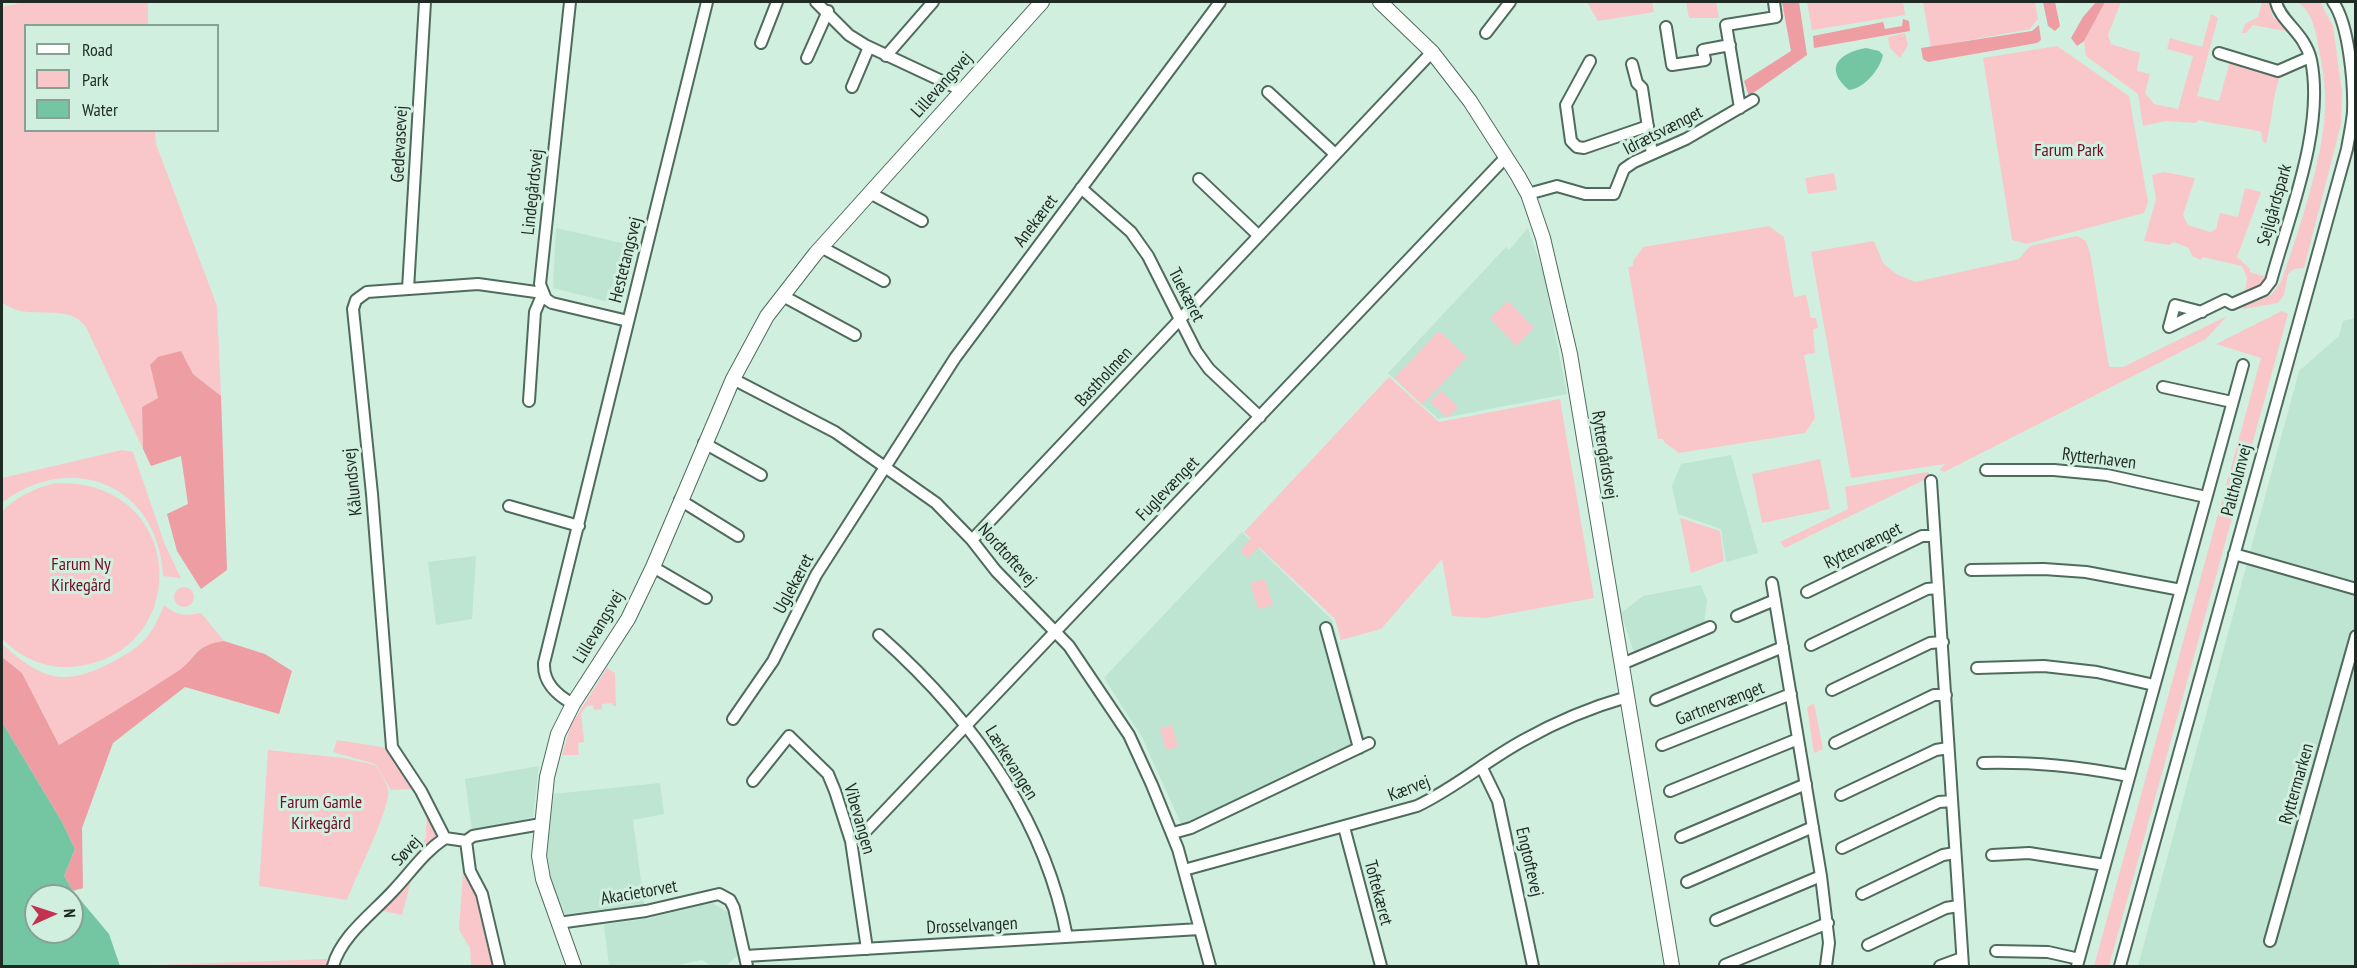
<!DOCTYPE html>
<html>
<head>
<meta charset="utf-8">
<style>
	body { margin:0 }
	#map { position:relative; width:2357px; height:968px; overflow:hidden; background:#d0efdf; font-family:"PT Sans Narrow",sans-serif }
	canvas { display:block }
	.frame { position:absolute; inset:0; border:3px solid #1f2a25; pointer-events:none }
	.legend { position:absolute; left:24px; top:24px; width:195px; height:108px; box-sizing:border-box; background:#d0efdf; border:2px solid #89a095; margin:0; padding:8px 10px; list-style:none; font-size:18px; color:#1f2a25 }
	.legend li { display:flex; align-items:center; gap:12px; height:30px }
	.legend b { width:30px; border:2px solid #89a095 }
	.north { position:absolute; left:24px; top:884px; width:60px; height:60px; box-sizing:border-box; background:#d0efdf; border:2px solid #89a095; border-radius:50%; rotate:87deg; font-size:16px; font-weight:700; line-height:24px; text-align:center; color:#1f2a25 }
	.north::after { content:''; display:block; margin:auto; width:21px; height:27px; background:#c3334f; clip-path:polygon(50% 0,100% 100%,50% 72%,0 100%) }
</style>
</head>
<body>
<div id="map">
<canvas width="2357" height="968"></canvas>
<div class="frame"></div>
<ul class="legend">
<li><b style="height:8px;background:#fff"></b>Road</li>
<li><b style="height:16px;background:#f9c7ca"></b>Park</li>
<li><b style="height:16px;background:#74c6a3"></b>Water</li>
</ul>
<div class="north">N</div>
</div>
<script>
const g = document.querySelector('canvas').getContext('2d');
g.lineJoin = 'round';
function fillPath(path, color) {
  g.fillStyle = color;
  g.fill(path, 'evenodd');
}
function strokePath(path, color, width, dash) {
  g.strokeStyle = color;
  g.lineWidth = width;
  g.lineCap = dash ? 'butt' : 'round';
  g.setLineDash(dash || []);
  g.stroke(path);
}
function drawText(font, color, halo, rows, align = 'center') {
  g.font = font + ' "PT Sans Narrow",sans-serif';
  g.lineWidth = 6;
  g.setLineDash([]);
  g.textBaseline = 'middle';
  g.strokeStyle = halo;
  g.fillStyle = color;
  for (const [text, x, y, turn = 0] of rows) {
    g.save();
    g.translate(x, y);
    g.rotate((+turn || 0) * Math.PI / 180);
    g.textAlign = isNaN(turn) ? turn : align;
    if (halo) g.strokeText(text, 0, 0);
    g.fillText(text, 0, 0);
    g.restore();
  }
}
fillPath(new Path2D(`
	M 556,228 L 635,246 L 621,305 L 553,288 Z
	M 1528,228 L 1544,276 L 1567,394 L 1438,419 L 1388,373 L 1506,247 L 1509,250 Z
	M 2355,318 L 2355,966 L 2138,966 L 2299,371 L 2339,336 L 2343,321 Z
	M 1731,455 L 1758,553 L 1726,562 L 1721,529 L 1678,514 L 1672,486 L 1681,464 Z
	M 1242,532 L 1332,620 L 1366,742 L 1182,826 L 1142,737 L 1104,678 Z
	M 476,556 L 472,619 L 436,625 L 428,562 Z
	M 1701,585 L 1707,600 L 1704,625 L 1634,653 L 1621,613 L 1643,596 Z
	M 539,766 L 533,817 L 472,831 L 465,779 Z
	M 660,783 L 664,814 L 633,820 L 644,904 L 560,915 L 548,879 L 545,852 L 553,794 Z
	M 712,903 L 728,912 L 738,955 L 726,966 L 711,966 L 702,960 L 673,966 L 609,966 L 604,925 L 650,918 Z`), '#bde5d2');
fillPath(new Path2D(`
	M 25,2 L 148,2 L 148,25 L 26,26 L 26,130 L 155,131 L 156,144 L 217,306 L 221,396 L 193,374 L 181,351 L 150,365 L 158,398 L 142,407 L 143,449 L 86,327 C 67,300 28,324 2,302 L 2,7 Z
	M 1587,2 L 1652,2 L 1654,12 L 1598,21 Z
	M 1686,2 L 1716,2 L 1719,18 L 1689,18 Z
	M 1807,2 L 1903,2 L 1905,15 L 1812,30 Z
	M 1923,2 L 2035,2 L 2038,19 L 2030,29 L 1931,47 Z
	M 2105,2 L 2121,2 L 2108,35 L 2111,44 L 2140,53 L 2137,71 L 2150,74 L 2145,93 L 2154,104 L 2178,109 L 2193,56 L 2167,49 L 2170,38 L 2202,47 L 2211,14 L 2218,18 L 2197,96 L 2219,101 L 2230,61 L 2280,76 C 2272,99 2272,121 2266,144 L 2263,142 L 2261,132 C 2241,126 2220,126 2198,120 L 2196,123 L 2166,121 L 2143,126 L 2138,94 L 2086,56 L 2084,41 Z
	M 2262,2 L 2268,2 L 2273,17 L 2290,32 L 2253,25 L 2246,33 L 2242,33 L 2245,24 L 2258,17 Z
	M 2297,2 L 2320,2 L 2333,26 L 2342,92 L 2341,124 L 2304,268 L 2294,269 L 2288,274 L 2284,295 L 2278,303 L 2243,309 L 2242,307 L 2271,295 L 2281,282 C 2298,233 2323,160 2325,109 C 2326,88 2323,70 2319,50 C 2316,32 2313,12 2297,2 Z
	M 1905,33 L 1908,45 L 1900,58 L 1890,48 L 1888,37 Z
	M 2057,46 L 2129,96 L 2148,202 L 2144,213 L 2027,244 L 2012,240 L 1983,58 Z
	M 2164,172 L 2195,178 L 2183,215 L 2188,225 L 2210,232 L 2216,229 L 2220,213 L 2238,217 L 2245,188 L 2261,192 L 2237,257 L 2250,269 L 2250,272 L 2267,277 L 2264,283 L 2245,292 L 2247,278 L 2242,266 L 2203,257 L 2200,260 L 2192,256 L 2189,248 L 2174,242 L 2169,245 L 2144,241 L 2156,199 L 2152,175 Z
	M 1834,173 L 1837,190 L 1808,194 L 1805,178 Z
	M 1769,226 L 1784,237 L 1794,297 L 1806,295 L 1811,318 L 1816,318 L 1818,328 L 1813,329 L 1815,353 L 1804,355 L 1815,418 L 1805,433 L 1679,453 L 1664,442 L 1663,439 L 1658,439 L 1628,267 L 1633,266 L 1633,261 L 1643,247 Z
	M 2077,236 L 2086,241 L 2090,253 L 2109,367 L 2123,367 L 2227,316 L 2206,339 L 1944,472 L 1940,469 L 1945,464 L 1851,478 L 1811,252 L 1874,241 L 1883,263 L 1896,274 L 1915,282 L 2019,259 L 2030,246 Z
	M 1508,301 L 1534,328 L 1516,346 L 1490,318 Z
	M 2282,311 L 2288,314 L 2109,966 L 2094,966 L 2261,358 L 2216,344 Z
	M 1439,331 L 1467,357 L 1422,405 L 1394,378 Z
	M 1389,377 L 1439,422 L 1560,399 L 1594,598 L 1485,618 L 1452,616 L 1442,559 L 1381,629 L 1341,640 L 1335,619 L 1259,547 L 1248,558 L 1240,551 L 1251,539 L 1244,532 Z
	M 1441,391 L 1458,407 L 1447,418 L 1430,402 Z
	M 122,450 L 133,452 L 165,545 L 181,578 L 163,576 C 159,486 72,449 2,503 L 2,478 Z
	M 1820,459 L 1830,509 L 1762,523 L 1752,474 Z
	M 1927,472 L 1932,476 L 1785,548 L 1780,542 L 1848,509 L 1845,487 Z
	M 55,483 C 191,478 194,662 67,667 C 44,668 17,656 2,638 L 2,511 C 18,496 33,489 55,483 Z
	M 1680,518 L 1720,531 L 1724,561 L 1691,573 Z
	M 1265,579 L 1273,605 L 1258,609 L 1250,583 Z
	M174 597a10 10 0 1 1 20 0a10 10 0 1 1-20 0Z
	M 164,605 C 177,616 185,616 201,613 L 224,641 C 192,646 198,657 176,673 C 139,699 98,721 59,745 L 22,673 L 2,657 L 2,644 C 42,680 65,688 114,661 C 144,645 151,637 164,605 Z
	M 607,668 L 615,673 L 616,706 L 613,706 L 612,703 L 602,704 L 602,709 L 594,710 L 593,705 L 587,706 L 581,713 L 584,742 L 578,743 L 579,755 L 562,755 L 571,725 Z
	M 1814,703 L 1823,749 L 1814,753 L 1807,707 Z
	M 1172,725 L 1178,747 L 1166,750 L 1160,728 Z
	M 337,740 L 388,748 L 412,789 L 391,790 L 375,764 L 333,752 Z
	M 268,750 L 343,758 L 375,765 C 379,772 387,782 388,790 C 392,805 354,881 347,900 L 259,886 Z
	M 427,809 L 440,838 L 408,866 L 426,837 Z
	M 463,873 L 477,891 L 495,966 L 471,966 L 470,948 L 459,930 Z
	M 409,881 L 411,881 L 402,915 L 379,910 Z
	M 327,959 L 327,966 L 127,966 Z`), '#f9c7ca');
fillPath(new Path2D(`
	M 1782,2 L 1799,2 L 1807,55 L 1749,96 L 1744,81 L 1791,51 Z
	M 2043,2 L 2055,2 L 2060,26 L 2055,31 L 2048,26 Z
	M 2096,2 L 2105,2 L 2084,41 L 2077,46 L 2071,38 L 2083,17 Z
	M 1903,19 L 1909,21 L 1910,31 L 1814,48 L 1813,36 L 1883,22 L 1885,29 L 1902,26 Z
	M 2039,25 L 2041,40 L 2037,43 L 1928,62 L 1923,59 L 1921,48 L 2032,31 Z
	M 181,351 L 193,374 L 221,396 L 227,570 L 201,589 L 177,551 L 167,514 L 188,504 L 181,456 L 151,466 L 143,449 L 142,407 L 158,398 L 150,365 L 158,357 Z
	M 224,641 L 265,654 L 292,671 L 279,714 L 185,687 L 113,743 L 82,828 L 83,888 L 73,891 L 64,876 L 75,849 L 62,822 L 2,722 L 2,657 L 22,673 L 59,745 C 98,721 137,698 175,673 C 198,659 191,646 224,641 Z`), '#ee9da3');
fillPath(new Path2D(`
	M 1866,48 L 1879,51 L 1883,55 C 1880,70 1863,89 1849,90 C 1823,68 1839,53 1866,48 Z
	M 2,722 L 62,822 L 75,849 L 64,876 L 73,891 L 109,934 L 120,966 L 2,966 ZM 36,896 L 72,896 L 72,932 L 36,932 Z`), '#74c6a3');
const minor = new Path2D(`
	M 570,2 L 540,284 L 546,299 L 552,303 L 628,321
	M 816,2 L 849,35 L 865,45 L 961,90
	M 1666,27 L 1672,65 L 1705,60 L 1703,50 L 1730,45
	M 1486,33 L 1510,2
	M 761,43 L 777,2
	M 2219,53 L 2278,71 L 2310,57
	M 886,56 L 933,2
	M 807,58 L 828,11
	M 1590,61 L 1566,105 L 1571,141 L 1577,147 L 1584,148 L 1648,126
	M 1632,64 L 1637,83 L 1642,88 L 1652,154
	M 852,87 L 869,47
	M 1268,92 L 1335,154
	M 1740,108 L 1726,25 L 1776,17 L 1774,2
	M 1199,179 L 1258,235
	M 1081,188 L 1131,232 L 1148,256 L 1196,351 L 1209,369 L 1260,417
	M 870,193 L 922,221
	M 1528,194 L 1557,186 L 1585,194 L 1614,194 L 1624,169 L 1634,162 L 1686,139 L 1753,100
	M 821,247 L 884,281
	M 408,289 L 425,2
	M 783,296 L 855,335
	M 2202,312 L 2175,305 L 2169,327 L 2225,300 L 2232,304 L 2264,290 L 2271,281 C 2289,215 2325,128 2311,60 C 2305,33 2280,21 2276,2
	M 733,379 L 835,432 L 936,503 L 971,539 L 996,571 L 1069,646 L 1129,735 L 1152,785 L 1178,849 L 1210,966
	M 2163,387 L 2232,402
	M 704,443 L 761,475
	M 1986,470 L 2054,470 L 2107,475 L 2206,497
	M 1931,481 L 1963,966
	M 680,500 L 738,536
	M 509,506 L 579,526
	M 972,540 L 1432,52
	M 2234,554 L 2356,589
	M 653,567 L 706,598
	M 1971,570 L 2044,569 L 2086,572 L 2181,590
	M 1772,583 L 1821,876 L 1829,943 L 1826,966
	M 1807,592 L 1922,536 L 1934,536
	M 1737,616 L 1775,600
	M 1326,628 L 1359,748
	M 879,635 C 970,716 1044,815 1067,937
	M 1811,645 L 1927,589 L 1938,588
	M 1622,664 L 1710,627
	M 1977,668 L 2044,666 L 2097,672 L 2154,685
	M 1832,690 L 1930,643 L 1943,642
	M 1656,700 L 1783,647
	M 573,704 C 557,695 543,683 544,663 L 707,2
	M 733,719 L 773,661 L 816,575 L 955,358 L 1220,2
	M 1835,743 L 1934,695 L 1946,695
	M 1662,745 L 1791,694
	M 1983,763 C 2036,762 2076,766 2129,776
	M 1482,768 L 1498,801 L 1533,966
	M 753,781 L 789,736 L 828,774 L 835,791 L 851,841 L 867,949
	M 1670,791 L 1798,739
	M 1841,795 L 1936,750 L 1948,748
	M 1344,827 L 1381,966
	M 1173,833 L 1191,828 L 1369,743
	M 1681,837 L 1806,784
	M 445,838 L 421,791 L 392,747 L 372,494 L 353,309 L 356,300 L 367,292 L 478,284 L 543,293 L 535,312 L 529,401
	M 466,841 L 470,871 L 482,894 L 499,966
	M 851,841 L 864,833 L 1506,157
	M 1842,848 L 1939,802 L 1952,801
	M 1992,855 L 2029,853 L 2105,865
	M 1184,870 L 1417,806 C 1455,788 1487,760 1524,740 C 1556,722 1592,707 1627,697
	M 1687,882 L 1813,827
	M 1862,894 L 1943,855 L 1955,853
	M 1716,920 L 1821,876
	M 558,923 L 646,911 L 719,894 L 730,900 L 734,908 L 747,966
	M 2270,941 L 2356,636
	M 1868,945 L 1946,908 L 1958,906
	M 1996,951 L 2048,952 L 2079,959
	M 745,956 L 1200,929
	M 1725,965 L 1828,923
	M 333,966 C 341,936 373,913 393,891 C 411,872 423,853 445,838 L 466,841 L 473,836 L 541,824
	M 1940,966 L 1962,958
	M 2077,966 L 2243,365
	M 2120,966 L 2347,149 C 2349,137 2352,124 2353,112 C 2354,84 2349,24 2333,2`);
const tertiary = new Path2D(`
	M 1380,2 L 1432,52 L 1470,101 L 1518,176 L 1528,194 L 1543,238 L 1570,354 L 1672,966
	M 574,966 L 543,879 L 539,856 L 547,777 L 558,734 L 573,704 L 628,619 L 653,567 L 733,379 L 767,316 L 816,253 L 1042,2`);
strokePath(minor, '#4f6b5e', 14);
strokePath(tertiary, '#4f6b5e', 16);
strokePath(minor, '#fff', 10);
strokePath(tertiary, '#fff', 14);
drawText('18px', '#1f2a25', '#d0efdf', [
	["Lillevangsvej",942,85,-48],
	["Idrætsvænget",1663,131,-27],
	["Gedevasevej",400,144,-87],
	["Lindegårdsvej",533,192,-84],
	["Sejlgårdspark",2275,205,-74],
	["Anekæret",1036,221,-53],
	["Hestetangsvej",626,260,-76],
	["Tuekæret",1186,295,63],
	["Bastholmen",1104,377,-47],
	["Ryttergårdsvej",1604,455,81],
	["Rytterhaven",2099,459,7],
	["Paltholmvej",2237,480,-75],
	["Kålundsvej",353,482,-96],
	["Fuglevænget",1168,489,-46],
	["Ryttervænget",1863,546,-26],
	["Nordtoftevej",1007,555,48],
	["Uglekæret",794,584,-62],
	["Lillevangsvej",599,627,-59],
	["Gartnervænget",1720,704,-21],
	["Lærkevangen",1011,763,58],
	["Ryttermarken",2297,784,-74],
	["Kærvej",1409,789,-21],
	["Vibevangen",859,819,74],
	["Søvej",407,851,-47],
	["Engtoftevej",1529,862,77],
	["Akacietorvet",639,893,-10],
	["Toftekæret",1378,893,75],
	["Drosselvangen",972,926,-3]
]);
drawText('18px', '#6d0e25', '#d0efdf', [
	["Farum Park",2069,151],
	["Farum Ny",81,565],
	["Kirkegård",81,586],
	["Farum Gamle",321,803],
	["Kirkegård",321,824]
]);
</script>
</body>
</html>
